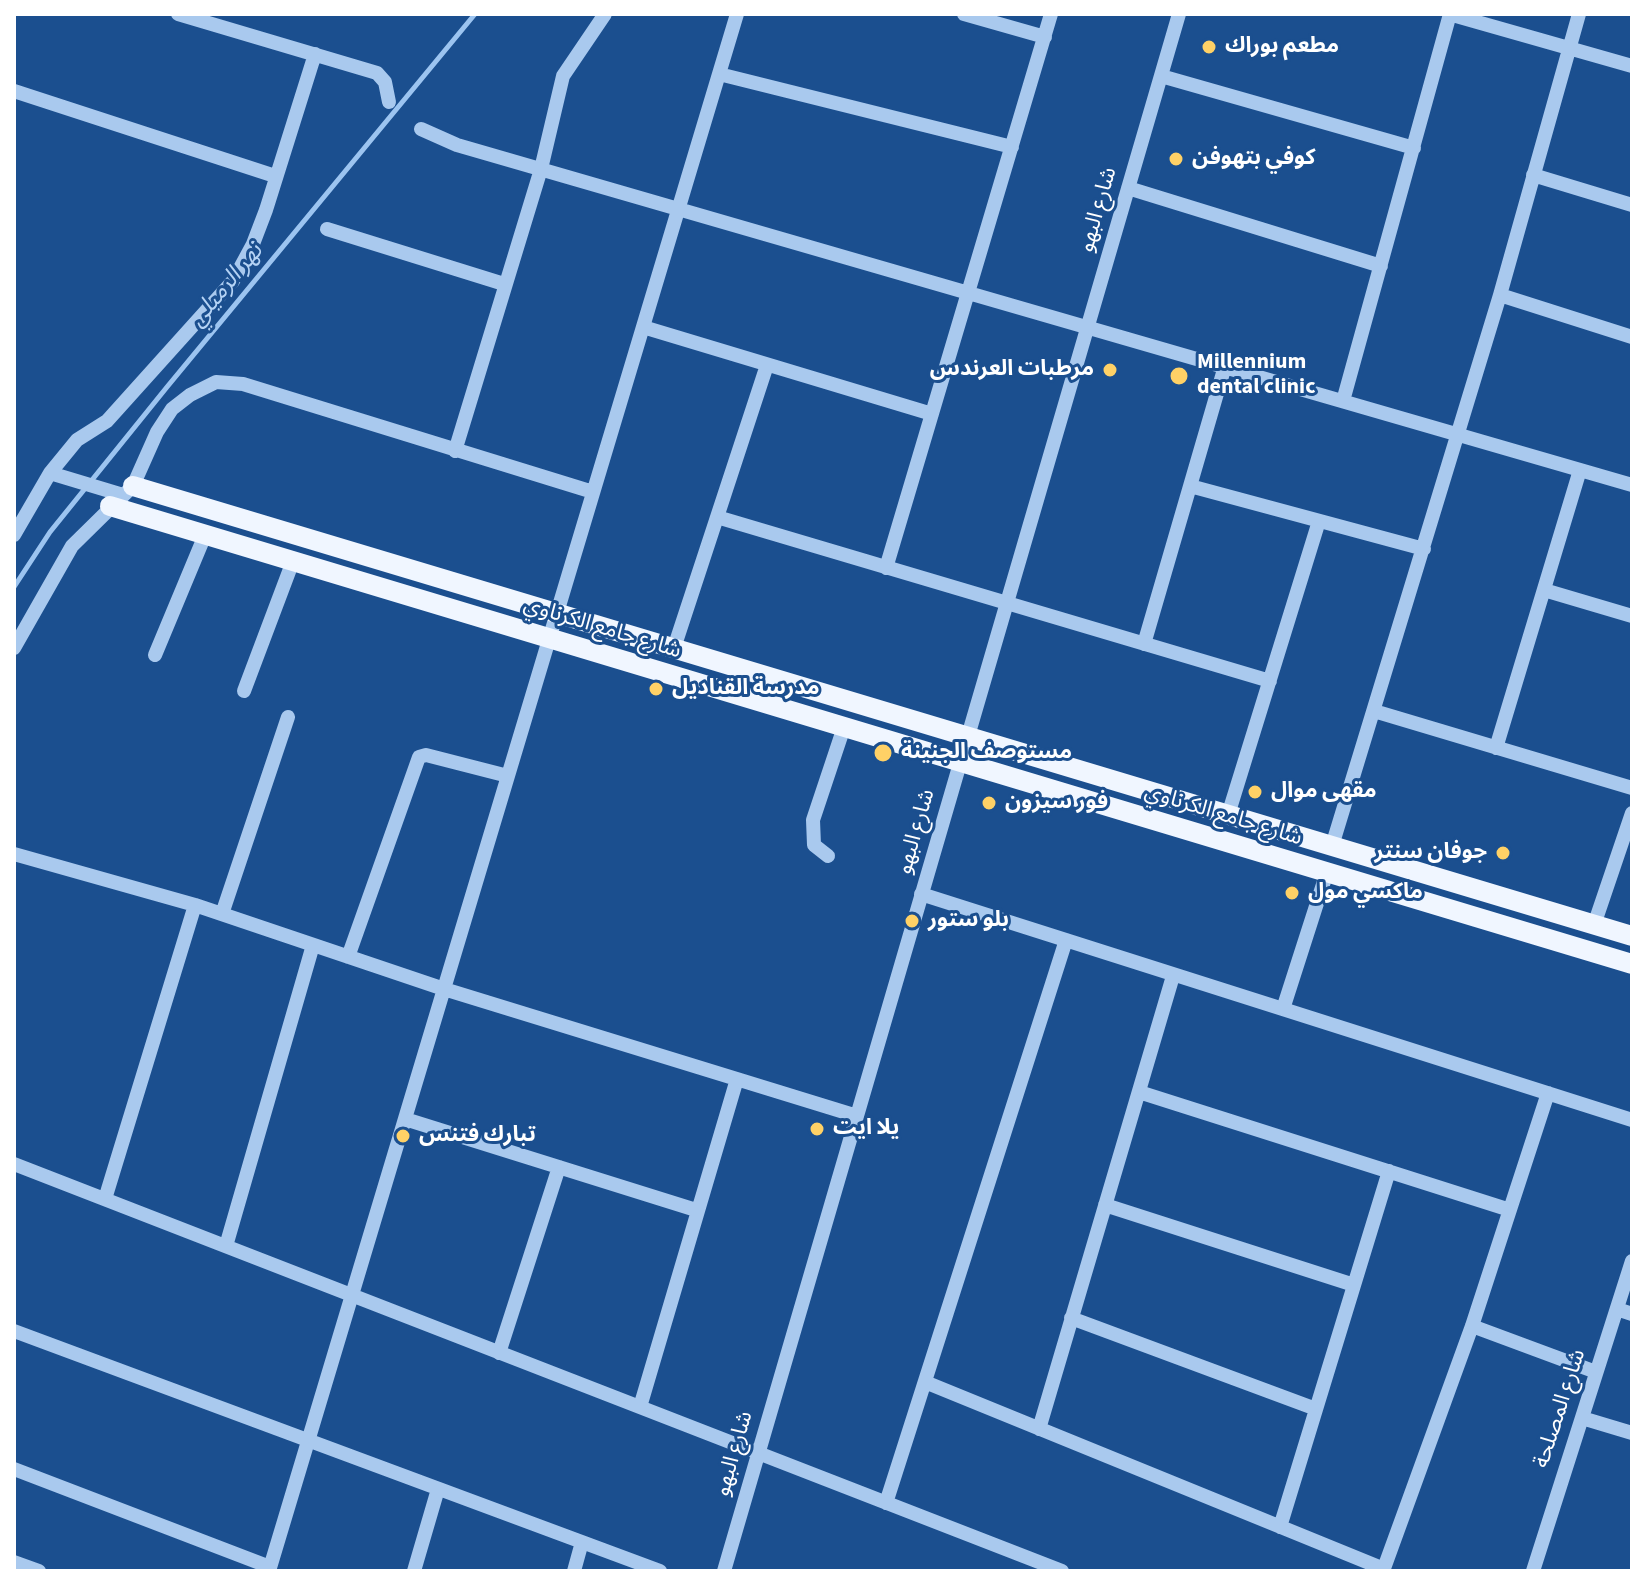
<!DOCTYPE html>
<html>
<head>
<meta charset="utf-8">
<style>
	body { margin:0 }
	#map { position:relative; width:1646px; height:1585px; overflow:hidden; background:#1b4f8f; font-family:"Source Sans 3",sans-serif }
	canvas { display:block }
	.frame { position:absolute; inset:0; border:16px solid #fff; pointer-events:none }
</style>
</head>
<body>
<div id="map">
<canvas width="1646" height="1585"></canvas>
<div class="frame"></div>
</div>
<script>
const g = document.querySelector('canvas').getContext('2d');
g.lineJoin = 'round';
function strokePath(path, color, width, dash) {
  g.strokeStyle = color;
  g.lineWidth = width;
  g.lineCap = dash ? 'butt' : 'round';
  g.setLineDash(dash || []);
  g.stroke(path);
}
function drawText(font, color, halo, rows, align = 'center') {
  g.font = font + ' "Source Sans 3","Noto Sans Arabic",sans-serif';
  g.lineWidth = 6;
  g.setLineDash([]);
  g.textBaseline = 'middle';
  g.strokeStyle = halo;
  g.fillStyle = color;
  for (const [text, x, y, turn = 0] of rows) {
    g.save();
    g.translate(x, y);
    g.rotate((+turn || 0) * Math.PI / 180);
    g.textAlign = isNaN(turn) ? turn : align;
    if (halo) g.strokeText(text, 0, 0);
    g.fillText(text, 0, 0);
    g.restore();
  }
}
strokePath(new Path2D(`
	M 14,587 L 50,532 L 167,387 L 475,14`), '#9cc4f0', 5);
strokePath(new Path2D(`
	M 178,14 L 377,73 L 385,82 L 389,102
	M 964,14 L 1045,37
	M 1449,14 L 1632,66
	M 719,74 L 1012,147
	M 1161,76 L 1414,148
	M 14,91 L 275,176
	M 421,129 L 457,145 L 1632,485
	M 1533,175 L 1632,205
	M 1128,188 L 1381,266
	M 327,229 L 504,284
	M 1500,295 L 1632,337
	M 643,327 L 932,414
	M 1343,401 L 1450,14
	M 455,451 L 541,169 L 563,76 L 605,14
	M 50,473 L 123,495
	M 1190,486 L 1424,549
	M 717,517 L 1270,681
	M 14,535 L 50,473 L 77,440 L 107,421 L 233,281 L 253,244 L 266,210 L 315,54
	M 886,568 L 1051,14
	M 1544,590 L 1632,616
	M 1144,644 L 1225,366
	M 14,648 L 72,546 L 133,486 L 157,432 L 172,409 L 190,395 L 216,382 L 243,384 L 593,492
	M 674,648 L 767,365
	M 155,655 L 205,535
	M 244,691 L 293,561
	M 1374,711 L 1632,788
	M 1496,748 L 1580,470
	M 1228,815 L 1319,521
	M 1332,846 L 1500,295 L 1579,14
	M 14,854 L 195,905 L 444,989 L 857,1116
	M 828,856 L 814,845 L 813,820 L 844,727
	M 921,894 L 1632,1120
	M 222,914 L 288,717
	M 1594,925 L 1632,813
	M 348,957 L 419,757 L 426,755 L 508,776
	M 1283,1009 L 1327,872
	M 1139,1092 L 1510,1210
	M 405,1119 L 696,1210
	M 14,1164 L 1062,1571
	M 105,1199 L 195,905
	M 1105,1205 L 1354,1285
	M 226,1246 L 313,945
	M 1617,1309 L 1632,1314
	M 1071,1318 L 1316,1409
	M 1472,1326 L 1596,1372
	M 14,1331 L 660,1571
	M 499,1353 L 559,1167
	M 925,1382 L 1384,1569
	M 640,1407 L 737,1079
	M 1582,1418 L 1632,1433
	M 1039,1429 L 1173,976
	M 14,1469 L 270,1567
	M 886,1503 L 1066,940
	M 1280,1527 L 1389,1171
	M 14,1562 L 39,1571
	M 269,1571 L 737,14
	M 414,1571 L 438,1489
	M 574,1571 L 582,1542
	M 724,1571 L 1179,14
	M 1383,1571 L 1472,1326 L 1548,1093
	M 1533,1571 L 1632,1261`), '#a9c9ee', 14);
strokePath(new Path2D(`
	M 133,486 L 1632,936
	M 110,506 L 1632,964`), '#f0f6ff', 20);
for (const [x, y, r, color] of [
	[1209,47,8,"#ffd166"],
	[1176,159,8,"#ffd166"],
	[1110,370,8,"#ffd166"],
	[1179,376,10,"#ffd166"],
	[656,689,8,"#ffd166"],
	[883,753,10,"#ffd166"],
	[1255,792,8,"#ffd166"],
	[989,803,8,"#ffd166"],
	[1503,853,8,"#ffd166"],
	[1292,893,8,"#ffd166"],
	[912,921,8,"#ffd166"],
	[817,1129,8,"#ffd166"],
	[403,1136,8,"#ffd166"]
]) {
  const dot = new Path2D();
  dot.arc(x, y, r, 0, 2 * Math.PI);
  g.fillStyle = color;
  g.fill(dot);
  strokePath(dot, '#1b4f8f', 3);
}
drawText('bold 22px', '#fff', '#1b4f8f', [
	["مطعم بوراك",1225,47],
	["كوفي بتهوفن",1192,159],
	["Millennium",1197,363],
	["dental clinic",1197,388],
	["مرطبات العرندس",1094,370,"right"],
	["مدرسة القناديل",672,689],
	["مستوصف الجنينة",901,753],
	["مقهى موال",1271,792],
	["فور سيزون",1005,803],
	["جوفان سنتر",1487,853,"right"],
	["ماكسي مول",1308,893],
	["بلو ستور",928,921],
	["يلا ايت",833,1129],
	["تبارك فتنس",419,1136]
], 'left');
drawText('22px', '#fff', '#1b4f8f', [
	["شارع البهو",1099,210,-74],
	["شارع جامع الكرناوي",602,629,17],
	["شارع جامع الكرناوي",1223,816,17],
	["شارع البهو",917,832,-74],
	["شارع المصلحة",1561,1409,-72],
	["شارع البهو",735,1454,-74]
]);
drawText('italic 24px', '#b5d3f5', '#1b4f8f', [
	["نهر الرميلي",227,286,-50]
]);
</script>
</body>
</html>
